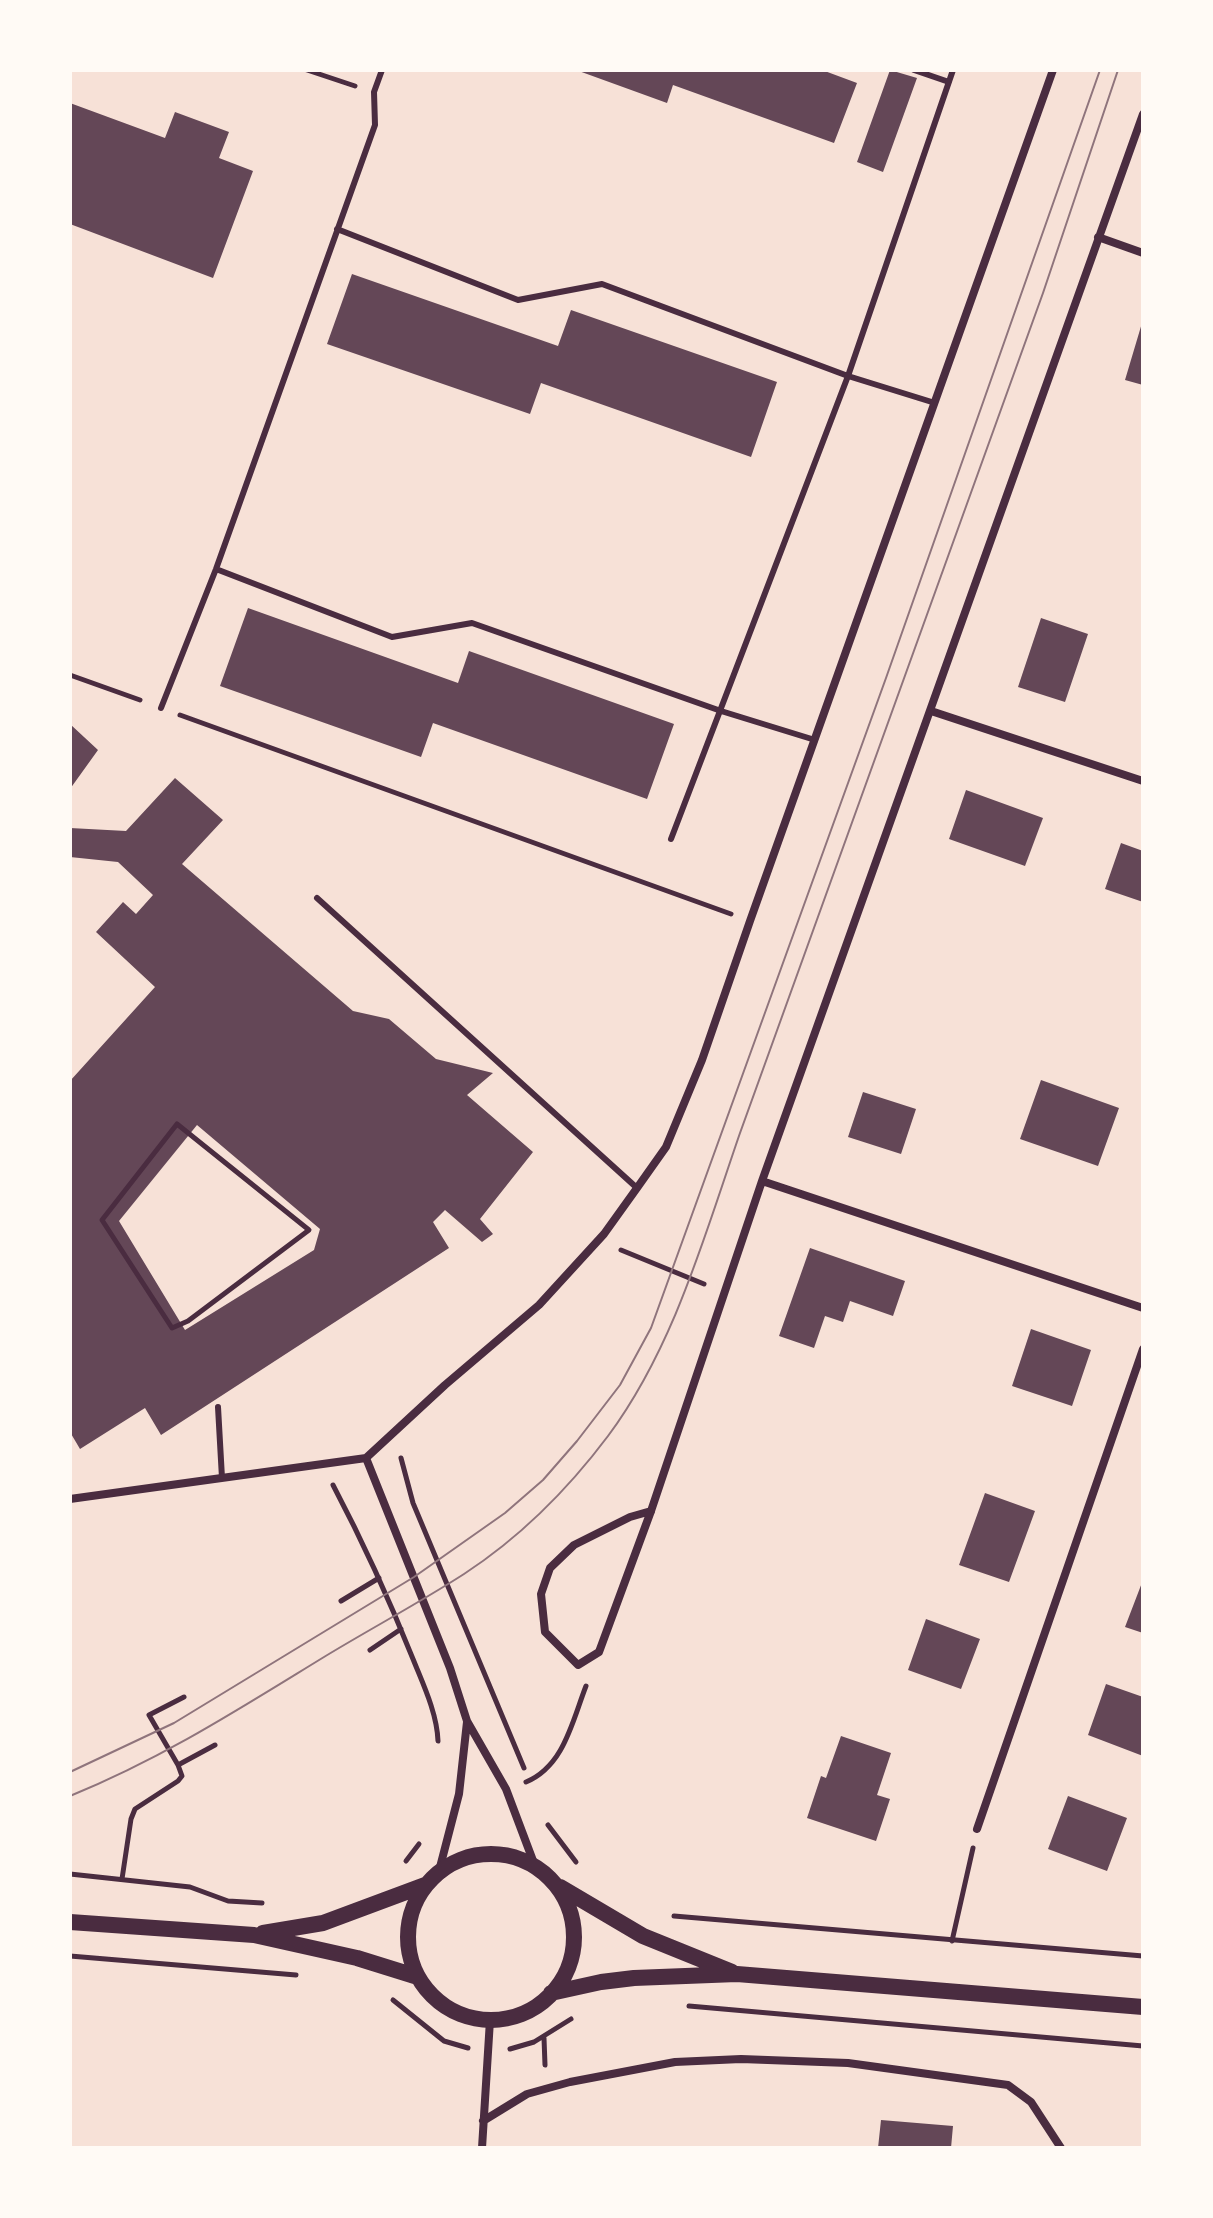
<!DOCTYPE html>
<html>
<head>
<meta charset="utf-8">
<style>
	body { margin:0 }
	#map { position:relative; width:1213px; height:2218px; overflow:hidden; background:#f7e1d7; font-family:Poppins,sans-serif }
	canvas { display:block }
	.frame { position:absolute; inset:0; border:72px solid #fffaf5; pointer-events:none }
</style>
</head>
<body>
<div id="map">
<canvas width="1213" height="2218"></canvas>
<div class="frame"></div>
</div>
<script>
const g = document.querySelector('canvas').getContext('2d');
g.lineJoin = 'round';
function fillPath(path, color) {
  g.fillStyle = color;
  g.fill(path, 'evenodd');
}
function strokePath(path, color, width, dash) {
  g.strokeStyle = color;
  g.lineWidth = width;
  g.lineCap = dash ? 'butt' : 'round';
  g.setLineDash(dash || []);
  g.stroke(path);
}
fillPath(new Path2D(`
	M 576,70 L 822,70 L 857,83 L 834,143 L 673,85 L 667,103 Z
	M 890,70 L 917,78 L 883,172 L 857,162 Z
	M 70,103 L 165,138 L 175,112 L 229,132 L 219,158 L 253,171 L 213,278 L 70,224 Z
	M 352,274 L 558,346 L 571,310 L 777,382 L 751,457 L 541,383 L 530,414 L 327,344 Z
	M 1142,323 L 1143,323 L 1143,385 L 1125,380 Z
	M 248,608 L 458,683 L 469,651 L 674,724 L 647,799 L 433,723 L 421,757 L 220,686 Z
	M 1041,618 L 1088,634 L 1065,702 L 1018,687 Z
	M 70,724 L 98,750 L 70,789 Z
	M 175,778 L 223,820 L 182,864 L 353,1011 L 389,1019 L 436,1059 L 493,1073 L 467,1095 L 533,1152 L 480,1219 L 493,1234 L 482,1242 L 445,1210 L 433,1222 L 449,1248 L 161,1435 L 145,1408 L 80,1449 L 70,1432 L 70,1081 L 155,987 L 96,932 L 123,902 L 136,914 L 153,895 L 118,862 L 70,857 L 70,828 L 126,831 ZM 197,1125 L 320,1229 L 314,1250 L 185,1330 L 119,1221 Z
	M 966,790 L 1043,818 L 1025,866 L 949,839 Z
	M 1121,843 L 1143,851 L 1143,902 L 1105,889 Z
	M 1041,1080 L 1119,1108 L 1098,1166 L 1020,1139 Z
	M 863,1092 L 916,1109 L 901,1154 L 848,1137 Z
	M 810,1248 L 905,1281 L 893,1316 L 850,1301 L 843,1322 L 825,1316 L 814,1348 L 779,1336 Z
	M 1031,1329 L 1091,1350 L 1072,1406 L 1012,1386 Z
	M 985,1493 L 1035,1511 L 1009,1582 L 959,1565 Z
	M 1143,1580 L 1143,1633 L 1125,1627 Z
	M 926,1619 L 980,1639 L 961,1689 L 908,1670 Z
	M 1106,1684 L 1143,1697 L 1143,1756 L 1088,1735 Z
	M 841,1736 L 891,1753 L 877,1795 L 890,1799 L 876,1841 L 807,1818 L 821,1776 L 826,1778 Z
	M 1068,1796 L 1127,1818 L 1107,1871 L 1048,1849 Z
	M 881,2120 L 953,2126 L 951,2148 L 878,2148 Z`), '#644757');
strokePath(new Path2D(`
	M 307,70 L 355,86
	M 70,675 L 140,700
	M 180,715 L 731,914
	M 177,1124 L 309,1230 L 188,1321 L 172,1328 L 102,1220 Z
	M 621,1250 L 704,1284
	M 401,1458 L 413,1503 L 524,1768
	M 333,1485 C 363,1542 389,1599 413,1659 C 423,1684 437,1713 438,1741
	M 341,1601 L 379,1578
	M 370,1650 L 401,1629
	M 184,1697 L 149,1715 L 178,1765 L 215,1745
	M 526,1782 C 564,1766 572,1722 586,1686
	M 548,1825 L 576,1862
	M 406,1861 L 419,1844
	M 70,1874 L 190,1887 L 228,1901 L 262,1903
	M 122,1879 L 131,1819 L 135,1809 L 178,1781 L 182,1776 L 178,1765
	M 674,1916 L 1143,1956
	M 952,1941 L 973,1848
	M 70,1956 L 296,1975
	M 393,2000 L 444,2041 L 468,2048
	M 689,2006 L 1143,2046
	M 544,2038 L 545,2065
	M 510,2049 L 534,2042 L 571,2019`), '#4a2c40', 5);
strokePath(new Path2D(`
	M 914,70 L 949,82
	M 337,229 L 518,300 L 602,284 L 848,376 L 935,403
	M 216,569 L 392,637 L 472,623 L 721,711 L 815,740
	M 161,708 L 216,569 L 375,125 L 374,92 L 382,70
	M 671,839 L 848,376 L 953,70
	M 317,898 L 637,1188
	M 218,1407 L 222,1478`), '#4a2c40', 6);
strokePath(new Path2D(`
	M 1098,237 L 1143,253
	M 931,711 L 1143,781
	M 762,1181 L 1143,1308
	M 70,1499 L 366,1458
	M 651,1511 L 630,1517 L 574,1545 L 550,1568 L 541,1594 L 545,1632 L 578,1665 L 599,1652 L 651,1511 L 762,1181 L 1143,114
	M 977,1829 L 1143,1349
	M 535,1866 L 506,1789 L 467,1721 L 450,1668 L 366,1458 L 445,1385 L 539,1305 L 604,1234 L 637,1188 L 666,1147 L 702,1060 L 750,921 L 1053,70
	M 439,1871 L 459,1794 L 467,1722
	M 483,2121 L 527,2094 L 570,2082 L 675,2062 L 741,2059 L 848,2063 L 1008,2085 L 1031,2102 L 1061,2148
	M 482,2148 L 490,2020`), '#4a2c40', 8);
strokePath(new Path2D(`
	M408 1937a83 83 0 1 1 166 0a83 83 0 1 1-166 0Z
	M 560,1887 L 643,1936 L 732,1972
	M 70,1922 L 254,1935 L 357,1958 L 418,1977
	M 263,1933 L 323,1923 L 425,1885
	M 551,1993 L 601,1982 L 634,1978 L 737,1974 L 1143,2007`), '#4a2c40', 16);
strokePath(new Path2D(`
	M 70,1772 L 174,1723 L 414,1577 L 505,1513 L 543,1480 L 577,1441 L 620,1385 L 651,1328 L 886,678 L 1100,70
	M 70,1796 C 163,1758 239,1709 324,1657 C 370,1629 419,1603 464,1574 C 519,1538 569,1488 608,1436 C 674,1347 704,1237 740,1133 L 1043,293 L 1118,70`), '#8f747c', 2);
</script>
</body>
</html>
